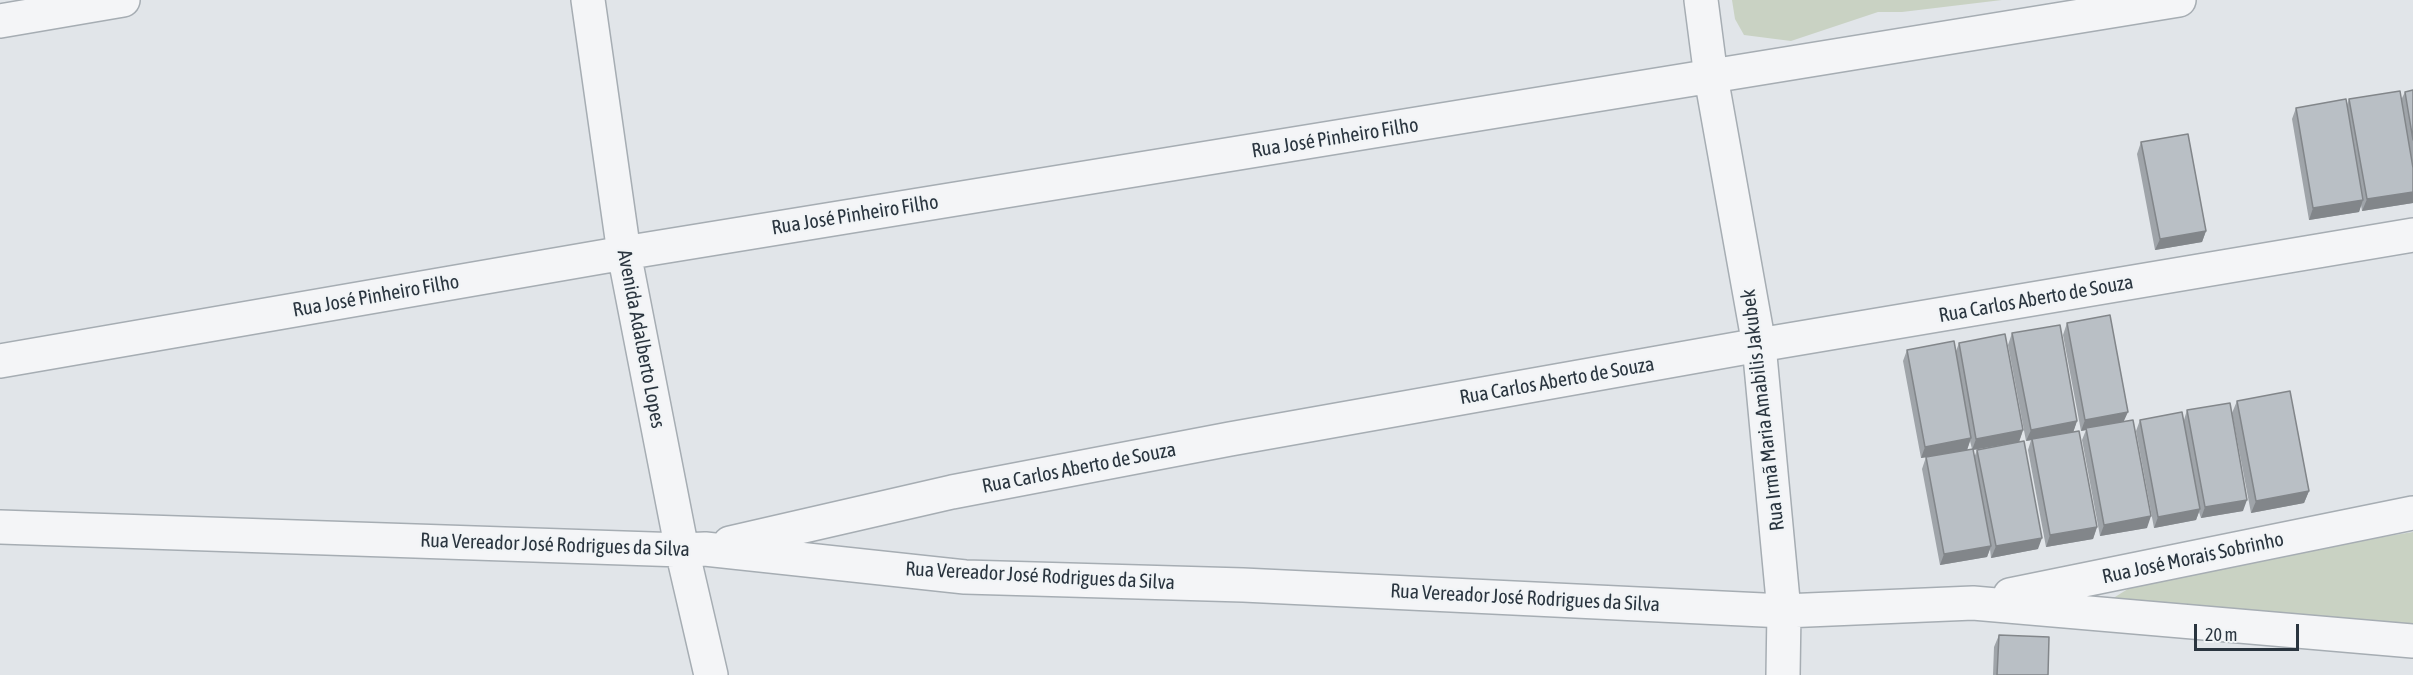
<!DOCTYPE html>
<html>
<head>
<meta charset="utf-8">
<style>
	body { margin:0 }
	#map { position:relative; width:2413px; height:675px; overflow:hidden; background:#e1e5e9; font-family:"Asap Condensed",sans-serif }
	canvas { display:block }
	.scale { position:absolute; left:2194px; top:624px; width:105px; height:27px; box-sizing:border-box; border:3px solid #2a353f; border-top:0; padding-left:8px; font-size:18px; line-height:21px; white-space:nowrap; color:#2a353f; -webkit-text-stroke:4px #f1f4f6; paint-order:stroke }
</style>
</head>
<body>
<div id="map">
<canvas width="2413" height="675"></canvas>
<div class="scale">20 m</div>
</div>
<script>
const g = document.querySelector('canvas').getContext('2d');
g.lineJoin = 'round';
function fillPath(path, color) {
  g.fillStyle = color;
  g.fill(path, 'evenodd');
}
function strokePath(path, color, width, dash) {
  g.strokeStyle = color;
  g.lineWidth = width;
  g.lineCap = dash ? 'butt' : 'round';
  g.setLineDash(dash || []);
  g.stroke(path);
}
function drawText(font, color, halo, rows, align = 'center') {
  g.font = font + ' "Asap Condensed",sans-serif';
  g.lineWidth = 4.5;
  g.setLineDash([]);
  g.textBaseline = 'middle';
  g.strokeStyle = halo;
  g.fillStyle = color;
  for (const [text, x, y, turn = 0] of rows) {
    g.save();
    g.translate(x, y);
    g.rotate((+turn || 0) * Math.PI / 180);
    g.textAlign = isNaN(turn) ? turn : align;
    if (halo) g.strokeText(text, 0, 0);
    g.fillText(text, 0, 0);
    g.restore();
  }
}
fillPath(new Path2D(`
	M 1732,0 L 2002,0 L 1902,12 L 1878,12 L 1791,41 L 1744,35 L 1735,19 Z
	M 2413,532 L 2413,631 L 2099,607 L 2147,577 L 2214,564 Z`), '#c9d2c3');
const minor = new Path2D(`
	M 588,0 L 624,253 L 682,550 L 711,675
	M 1701,0 L 1711,77 L 1759,345 L 1784,611 L 1783,675
	M 0,21 L 123,0
	M 0,361 L 624,253 L 2179,0
	M 0,527 L 682,550 L 705,549 L 965,577 L 1243,585 L 1784,611 L 1973,603 L 2413,641
	M 730,543 L 952,492 L 1230,439 L 1759,345 L 2413,235
	M 2010,595 L 2413,513`);
strokePath(minor, '#a6adb3', 36);
strokePath(minor, '#f4f5f7', 33);
fillPath(new Path2D(`
	M 2413,90 L 2413,203 L 2362,211 L 2361,205 L 2359,212 L 2309,220 L 2292,119 L 2296,108 L 2347,105 L 2349,99 L 2401,100 L 2405,92 Z
	M 2141,142 L 2206,231 L 2202,242 L 2155,250 L 2137,154 Z
	M 2067,323 L 2124,421 L 2147,528 L 2100,536 L 2082,440 L 2086,430 L 2081,431 L 2063,335 Z
	M 2012,333 L 2077,421 L 2073,432 L 2097,527 L 2093,539 L 2046,547 L 2028,450 L 2031,440 L 2026,441 L 2008,345 Z
	M 1959,343 L 2023,430 L 2019,442 L 1973,450 L 1974,458 L 1977,450 L 2038,549 L 1991,558 L 1990,549 L 1987,557 L 1940,565 L 1922,469 L 1926,457 L 1972,449 L 1970,441 L 1967,450 L 1921,458 L 1903,361 L 1907,350 L 1956,351 Z
	M 2237,401 L 2309,491 L 2304,503 L 2251,513 L 2232,413 Z
	M 2187,410 L 2243,511 L 2201,518 L 2199,512 L 2196,520 L 2154,528 L 2136,431 L 2140,420 L 2184,420 Z
	M 1999,635 L 2048,675 L 1993,675 L 1994,647 Z`), '#9fa4a9');
fillPath(new Path2D(`
	M 2413,192 L 2413,203 L 2362,211 L 2367,199 Z
	M 2363,200 L 2359,212 L 2309,220 L 2313,208 Z
	M 2206,231 L 2202,242 L 2155,250 L 2160,239 Z
	M 2128,412 L 2123,423 L 2086,428 L 2086,430 L 2081,431 L 2085,420 Z
	M 2077,421 L 2073,433 L 2026,441 L 2031,430 Z
	M 2023,430 L 2019,442 L 1972,450 L 1976,439 Z
	M 1971,438 L 1967,450 L 1921,458 L 1925,447 Z
	M 2309,491 L 2304,503 L 2251,513 L 2256,501 Z
	M 2247,500 L 2243,511 L 2201,518 L 2205,507 Z
	M 2200,509 L 2196,520 L 2154,528 L 2158,517 Z
	M 2151,516 L 2147,528 L 2100,536 L 2104,525 Z
	M 2097,527 L 2093,539 L 2046,547 L 2050,535 Z
	M 2042,538 L 2038,549 L 1991,558 L 1996,546 Z
	M 1991,546 L 1987,557 L 1940,565 L 1944,554 Z`), '#82868a');
const building = new Path2D(`
	M 2413,90 L 2413,140 L 2405,92 Z
	M 2400,91 L 2413,168 L 2413,192 L 2367,199 L 2349,99 Z
	M 2346,99 L 2363,200 L 2313,208 L 2296,108 Z
	M 2188,134 L 2206,231 L 2160,239 L 2141,142 Z
	M 2110,315 L 2128,412 L 2085,420 L 2067,323 Z
	M 2060,325 L 2077,421 L 2031,430 L 2012,333 Z
	M 2005,334 L 2023,430 L 1976,439 L 1959,343 Z
	M 1954,341 L 1971,438 L 1925,447 L 1907,350 Z
	M 2290,391 L 2309,491 L 2256,501 L 2237,401 Z
	M 2230,403 L 2247,500 L 2205,507 L 2187,410 Z
	M 2182,412 L 2200,509 L 2158,517 L 2140,420 Z
	M 2133,420 L 2151,516 L 2104,525 L 2086,428 Z
	M 2079,431 L 2097,527 L 2050,535 L 2032,439 Z
	M 2024,441 L 2042,538 L 1996,546 L 1977,450 Z
	M 1973,449 L 1991,546 L 1944,554 L 1926,457 Z
	M 1999,635 L 2049,637 L 2048,675 L 1997,675 Z`);
fillPath(building, '#b9bfc5');
strokePath(building, '#82868a', 1.5);
drawText('20px', '#2a353f', '#f1f4f6', [
	["Rua José Pinheiro Filho",1335,138,-9],
	["Rua José Pinheiro Filho",855,215,-9],
	["Rua José Pinheiro Filho",376,296,-10],
	["Rua Carlos Aberto de Souza",2036,299,-10],
	["Avenida Adalberto Lopes",641,339,79],
	["Rua Carlos Aberto de Souza",1557,381,-10],
	["Rua Irmã Maria Amabilis Jakubek",1763,410,-97],
	["Rua Carlos Aberto de Souza",1079,468,-11],
	["Rua Vereador José Rodrigues da Silva",555,545,2],
	["Rua José Morais Sobrinho",2193,558,-12],
	["Rua Vereador José Rodrigues da Silva",1040,576,3],
	["Rua Vereador José Rodrigues da Silva",1525,598,3]
]);
</script>
</body>
</html>
